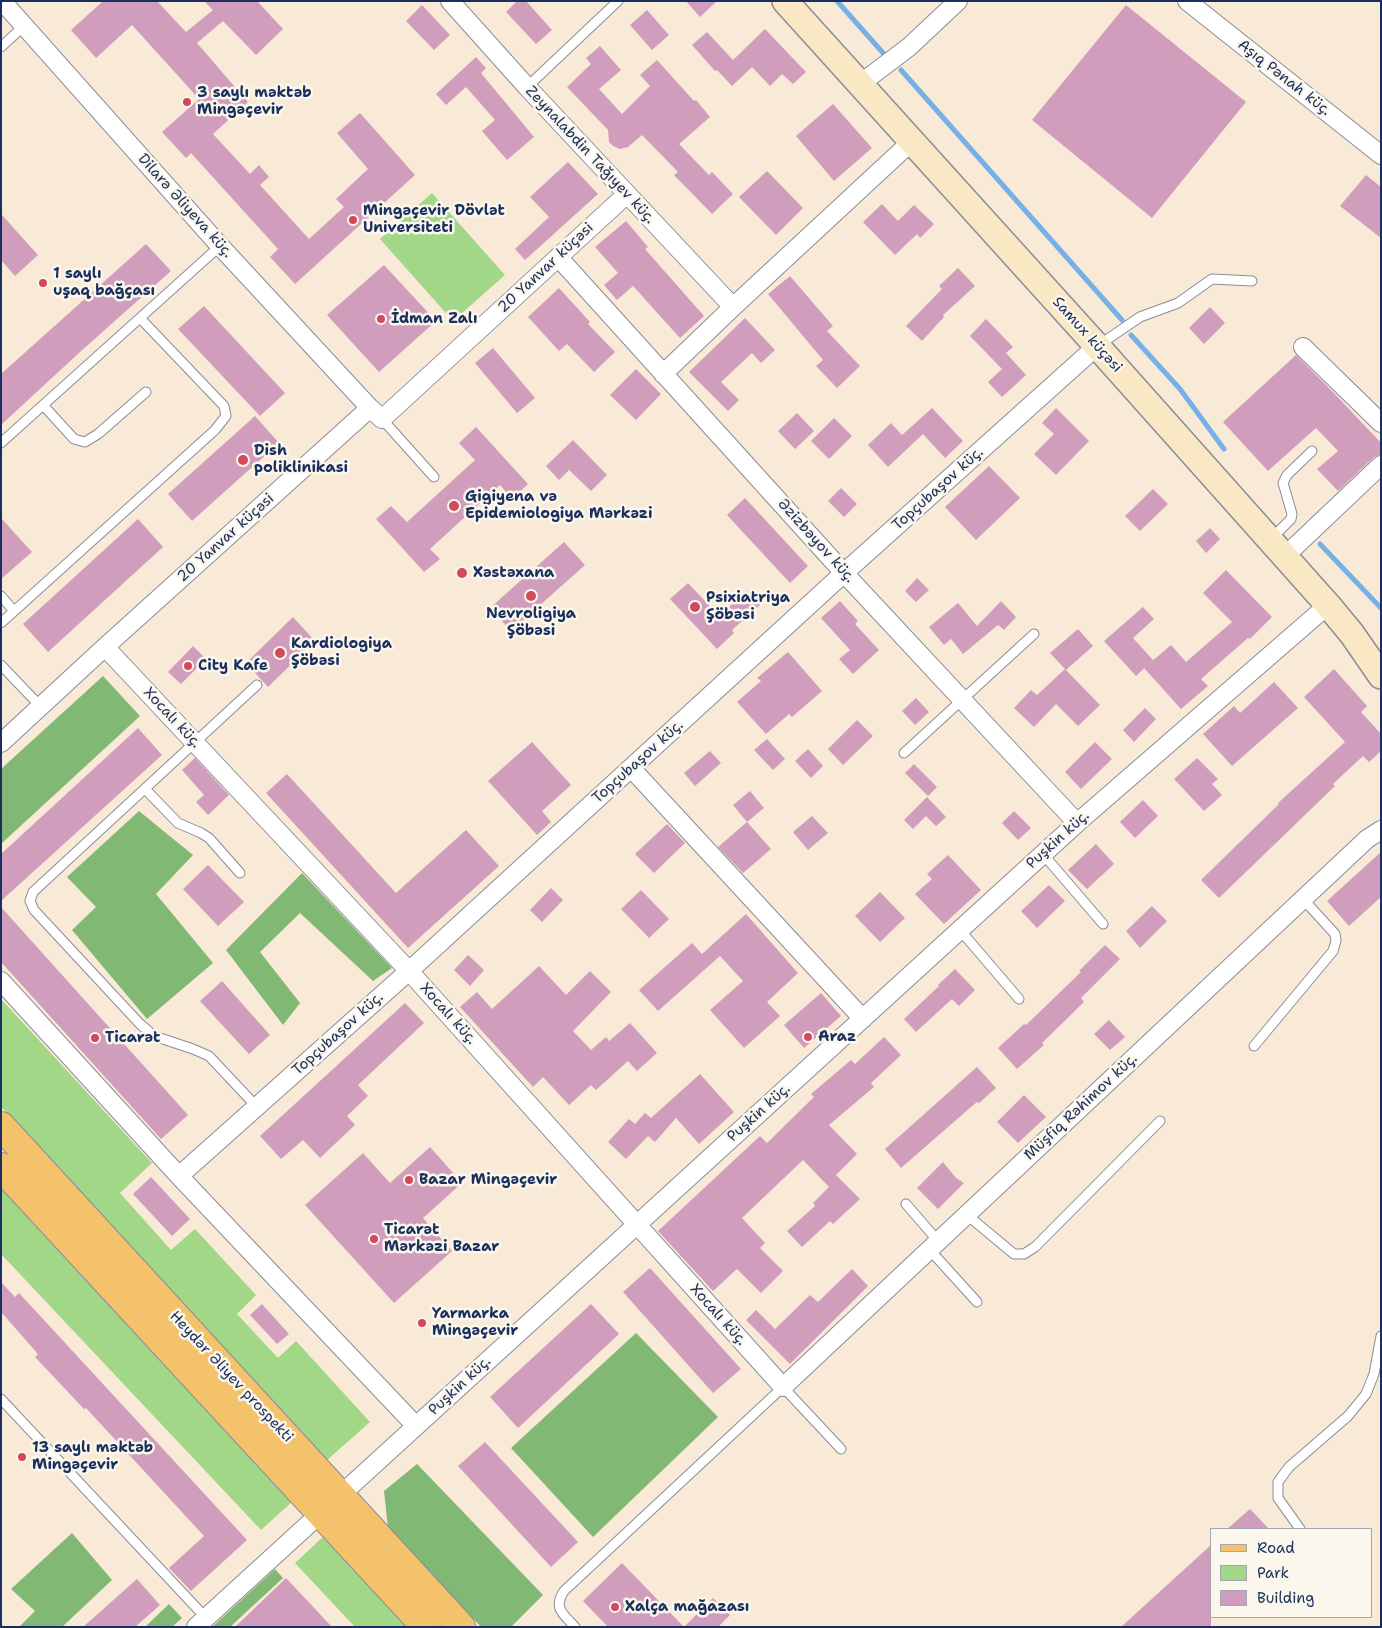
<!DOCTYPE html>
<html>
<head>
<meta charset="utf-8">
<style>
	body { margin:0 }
	#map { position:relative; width:1382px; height:1628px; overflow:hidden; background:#f8ead6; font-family:"Shantell Sans",sans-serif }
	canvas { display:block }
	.frame { position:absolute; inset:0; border:2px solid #1b2f5e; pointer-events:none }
	.legend { position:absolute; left:1210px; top:1528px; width:162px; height:90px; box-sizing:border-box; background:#fbf7ec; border:1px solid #a1a7b3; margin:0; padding:6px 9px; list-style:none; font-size:15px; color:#1b2f5e }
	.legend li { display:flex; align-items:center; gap:10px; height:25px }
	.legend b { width:25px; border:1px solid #a1a7b3 }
</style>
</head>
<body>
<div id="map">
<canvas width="1382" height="1628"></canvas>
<div class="frame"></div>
<ul class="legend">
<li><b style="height:6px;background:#f3c26a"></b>Road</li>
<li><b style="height:14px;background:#a2d788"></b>Park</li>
<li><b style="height:14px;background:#d09ebc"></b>Building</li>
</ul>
</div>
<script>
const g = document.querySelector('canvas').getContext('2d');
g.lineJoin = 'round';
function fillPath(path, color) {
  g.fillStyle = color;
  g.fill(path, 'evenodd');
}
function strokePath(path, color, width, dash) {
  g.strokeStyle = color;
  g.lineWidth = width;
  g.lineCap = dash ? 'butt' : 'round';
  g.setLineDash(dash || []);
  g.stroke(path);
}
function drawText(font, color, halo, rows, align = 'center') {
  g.font = font + ' "Shantell Sans",sans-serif';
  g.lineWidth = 5;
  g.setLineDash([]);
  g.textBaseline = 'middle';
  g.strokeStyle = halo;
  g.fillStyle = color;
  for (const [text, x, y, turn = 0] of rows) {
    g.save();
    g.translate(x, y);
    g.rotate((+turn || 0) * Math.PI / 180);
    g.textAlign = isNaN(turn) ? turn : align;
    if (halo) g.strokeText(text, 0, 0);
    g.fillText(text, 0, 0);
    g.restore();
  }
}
fillPath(new Path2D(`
	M 432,193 L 505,275 L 453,321 L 380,239 Z
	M 1,999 L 152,1163 L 120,1193 L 171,1250 L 195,1229 L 256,1295 L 237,1314 L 278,1358 L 296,1341 L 370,1422 L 326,1461 L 1,1107 Z
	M 1,1185 L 293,1501 L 261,1530 L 1,1254 Z
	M 326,1534 L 412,1627 L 355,1627 L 295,1563 Z`), '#a2d788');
fillPath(new Path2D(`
	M 103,676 L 140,716 L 1,844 L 1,769 Z
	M 139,811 L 193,855 L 156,894 L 213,963 L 147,1019 L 72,930 L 96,907 L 67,877 Z
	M 302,873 L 392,968 L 373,981 L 300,913 L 260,952 L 300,1003 L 283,1025 L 226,950 Z
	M 636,1333 L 718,1417 L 593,1537 L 511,1448 Z
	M 417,1464 L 543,1595 L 511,1627 L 481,1627 L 388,1528 L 384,1491 Z
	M 72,1533 L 112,1580 L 62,1627 L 19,1627 L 35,1611 L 11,1589 Z
	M 275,1569 L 283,1578 L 230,1627 L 212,1627 Z
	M 169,1604 L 182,1618 L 172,1627 L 145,1627 Z`), '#81b874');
strokePath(new Path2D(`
	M 837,1 L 884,54
	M 901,70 L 1122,320
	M 1131,335 L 1180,389 L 1224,449
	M 1320,544 L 1381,608`), '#76b0e7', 5);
fillPath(new Path2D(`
	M 103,1 L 157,1 L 186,32 L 213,10 L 204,1 L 257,1 L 283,29 L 256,55 L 223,21 L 197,43 L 248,102 L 213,134 L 250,174 L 259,165 L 269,177 L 260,185 L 309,239 L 344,207 L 336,199 L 368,169 L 337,133 L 360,113 L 415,175 L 295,284 L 270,257 L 278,249 L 191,153 L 186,158 L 162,132 L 199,99 L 132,25 L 96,58 L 71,30 Z
	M 517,1 L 526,1 L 552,30 L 536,44 L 506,12 Z
	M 686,1 L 717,1 L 700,17 Z
	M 422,5 L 450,35 L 434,50 L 406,21 Z
	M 1126,5 L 1246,102 L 1152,218 L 1032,120 Z
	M 647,10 L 669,35 L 652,50 L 630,25 Z
	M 765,29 L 806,72 L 793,84 L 782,74 L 770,86 L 752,67 L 732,86 L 717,70 L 715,71 L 692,45 L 707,32 L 733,60 Z
	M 600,46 L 621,70 L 599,89 L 622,114 L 650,86 L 640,75 L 657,60 L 694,101 L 696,100 L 710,117 L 679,144 L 709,175 L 712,172 L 733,194 L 712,214 L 674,175 L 678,172 L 642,135 L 628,147 L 620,149 L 613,146 L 609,142 L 608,130 L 567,87 L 591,64 L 586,58 Z
	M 476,57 L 486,68 L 481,73 L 534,137 L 507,160 L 482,131 L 495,120 L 466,87 L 446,105 L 436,94 Z
	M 833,104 L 872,148 L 834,181 L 796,136 Z
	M 568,162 L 598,194 L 525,260 L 515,249 L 549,217 L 530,197 Z
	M 767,171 L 803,208 L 776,235 L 739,197 Z
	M 1366,175 L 1381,187 L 1381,238 L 1340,206 Z
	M 882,204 L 898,221 L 914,205 L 934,224 L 920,238 L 917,234 L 895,255 L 863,222 Z
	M 1,214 L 38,255 L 15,276 L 1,260 Z
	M 626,221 L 648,247 L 645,249 L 704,316 L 680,338 L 633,286 L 617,300 L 604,285 L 618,273 L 595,247 Z
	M 146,244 L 171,271 L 80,352 L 1,425 L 1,374 Z
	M 384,265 L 436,321 L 379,372 L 327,315 Z
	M 958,268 L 975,286 L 943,315 L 944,317 L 922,341 L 906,326 L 942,289 L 939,286 Z
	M 790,276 L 833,326 L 827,331 L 860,366 L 837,388 L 816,366 L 823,360 L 768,294 Z
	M 559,288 L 590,322 L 588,324 L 615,352 L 594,372 L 567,344 L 559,351 L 528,317 Z
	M 204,306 L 285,393 L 260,416 L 178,329 Z
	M 1210,307 L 1225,323 L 1204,344 L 1189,328 Z
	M 745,318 L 775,350 L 761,363 L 752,353 L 721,382 L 739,400 L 728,411 L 689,372 Z
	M 986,319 L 1013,347 L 1006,353 L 1026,375 L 1002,397 L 988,382 L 1002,369 L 970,336 Z
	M 493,348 L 535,398 L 517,413 L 475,363 Z
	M 1296,355 L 1333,392 L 1381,443 L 1381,454 L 1374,457 L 1338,491 L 1317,469 L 1338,451 L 1316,428 L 1268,471 L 1223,422 Z
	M 636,369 L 661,394 L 636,420 L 610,395 Z
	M 932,408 L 963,441 L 945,458 L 923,434 L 888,467 L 868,445 L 891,423 L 902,435 Z
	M 1056,408 L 1089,441 L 1056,475 L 1034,454 L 1054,434 L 1042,423 Z
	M 797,413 L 814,431 L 795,449 L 778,431 Z
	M 255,416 L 279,443 L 192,521 L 168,494 Z
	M 834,418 L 852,436 L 829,459 L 811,441 Z
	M 476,427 L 528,484 L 512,499 L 500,485 L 430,549 L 440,559 L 424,572 L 376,519 L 391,506 L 407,522 L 475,460 L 459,443 Z
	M 573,440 L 607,475 L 591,491 L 569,470 L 559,480 L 546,466 Z
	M 989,466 L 1020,498 L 976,540 L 945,507 Z
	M 841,488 L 857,504 L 844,517 L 828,501 Z
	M 1153,489 L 1168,504 L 1140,531 L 1125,516 Z
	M 745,498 L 808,566 L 790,583 L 727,515 Z
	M 1,518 L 32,552 L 1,579 Z
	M 138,519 L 163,547 L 48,652 L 23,624 Z
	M 1210,528 L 1220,539 L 1206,553 L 1196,541 Z
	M 564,542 L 585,565 L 511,631 L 490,608 Z
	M 1226,570 L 1272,617 L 1250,639 L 1248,638 L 1201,679 L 1208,686 L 1181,709 L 1144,668 L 1171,645 L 1186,662 L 1232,622 L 1203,593 Z
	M 917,578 L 929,590 L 916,602 L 905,591 Z
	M 688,583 L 719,616 L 747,591 L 760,605 L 732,630 L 734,633 L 717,649 L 670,599 Z
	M 840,601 L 858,621 L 855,624 L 879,650 L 853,674 L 839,659 L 850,650 L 821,618 Z
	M 1001,601 L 1016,617 L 1004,630 L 998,625 L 963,654 L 951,639 L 944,645 L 929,627 L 958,603 L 977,626 Z
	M 1143,607 L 1154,619 L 1133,638 L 1153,660 L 1136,676 L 1104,641 Z
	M 293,617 L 315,641 L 268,687 L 246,663 Z
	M 1078,629 L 1093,646 L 1066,670 L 1100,705 L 1078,726 L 1056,704 L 1034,727 L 1014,708 L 1031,690 L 1037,695 L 1065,669 L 1050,653 Z
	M 193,646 L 206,659 L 181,684 L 168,672 Z
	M 788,652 L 822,691 L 792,717 L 789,714 L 766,734 L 737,702 L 761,681 L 757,678 Z
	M 1334,669 L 1367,706 L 1361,712 L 1381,734 L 1381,751 L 1369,762 L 1363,756 L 1333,784 L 1335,786 L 1219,898 L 1201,880 L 1279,804 L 1278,803 L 1345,742 L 1304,697 Z
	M 1274,682 L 1298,708 L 1232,766 L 1203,734 L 1234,706 L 1240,713 Z
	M 916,698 L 929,712 L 915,725 L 902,711 Z
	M 1145,708 L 1156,719 L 1134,742 L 1123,730 Z
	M 857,720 L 873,736 L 843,765 L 828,749 Z
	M 138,728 L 162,755 L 1,901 L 1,854 Z
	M 767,739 L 785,759 L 773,770 L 754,750 Z
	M 532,742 L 571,785 L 542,811 L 551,822 L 537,835 L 488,781 Z
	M 1095,742 L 1112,759 L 1081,789 L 1065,772 Z
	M 808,749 L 823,766 L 811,778 L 795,761 Z
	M 710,751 L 721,763 L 695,786 L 684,773 Z
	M 195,758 L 229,795 L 208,815 L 196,802 L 204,795 L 182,770 Z
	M 1197,758 L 1218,779 L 1212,784 L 1222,795 L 1204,811 L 1174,779 Z
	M 914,764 L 937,787 L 928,796 L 905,773 Z
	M 287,774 L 396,893 L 466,830 L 499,866 L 408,948 L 266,793 Z
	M 750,791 L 764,808 L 747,822 L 733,805 Z
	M 927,797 L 946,817 L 936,826 L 926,816 L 913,829 L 904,820 Z
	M 1143,800 L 1158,816 L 1135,838 L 1120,822 Z
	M 1014,811 L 1031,828 L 1018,840 L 1002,823 Z
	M 812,816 L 828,833 L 808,850 L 793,832 Z
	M 747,822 L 771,849 L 743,873 L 718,847 Z
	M 667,824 L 685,843 L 654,873 L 635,854 Z
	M 1096,844 L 1114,864 L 1087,889 L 1068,870 Z
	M 1381,852 L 1381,897 L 1349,926 L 1327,901 Z
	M 948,855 L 981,890 L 944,924 L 915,894 L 932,879 L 927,874 Z
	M 208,865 L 244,902 L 218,926 L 183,889 Z
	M 1049,885 L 1065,901 L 1037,928 L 1021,911 Z
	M 551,888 L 563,900 L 542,922 L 530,910 Z
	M 641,890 L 669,919 L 649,938 L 621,909 Z
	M 880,892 L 905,918 L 880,942 L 855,916 Z
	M 1152,906 L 1167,921 L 1140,948 L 1126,931 Z
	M 1,907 L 188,1115 L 161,1139 L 1,962 Z
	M 746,914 L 798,973 L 767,1002 L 780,1016 L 744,1048 L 710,1010 L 743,981 L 720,956 L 658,1011 L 639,990 L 692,943 L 702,954 Z
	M 1105,945 L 1120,959 L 1081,998 L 1084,1002 L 1042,1043 L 1044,1045 L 1017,1069 L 998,1048 L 1024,1024 L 1026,1025 L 1081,972 L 1079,971 Z
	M 468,955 L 484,970 L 470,986 L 454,970 Z
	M 539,966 L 566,995 L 590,971 L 611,992 L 573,1031 L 591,1050 L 606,1037 L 609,1041 L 630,1023 L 657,1053 L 637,1071 L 628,1061 L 596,1090 L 591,1085 L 569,1105 L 543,1077 L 533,1087 L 460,1007 L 477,992 L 492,1009 Z
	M 955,969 L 975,990 L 959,1006 L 952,999 L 916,1032 L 904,1019 L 939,986 L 938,985 Z
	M 222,981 L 270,1035 L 249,1054 L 200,1001 Z
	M 821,993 L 841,1016 L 804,1048 L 784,1025 Z
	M 405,1003 L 424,1023 L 358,1085 L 368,1096 L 347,1116 L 355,1125 L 320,1158 L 303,1140 L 281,1159 L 260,1136 Z
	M 1109,1020 L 1125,1037 L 1110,1050 L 1094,1034 Z
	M 884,1037 L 901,1055 L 871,1083 L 874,1087 L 829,1125 L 857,1154 L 836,1175 L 860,1199 L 833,1224 L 830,1221 L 802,1247 L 787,1231 L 815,1206 L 813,1203 L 829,1187 L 803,1160 L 742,1218 L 765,1243 L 760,1248 L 783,1271 L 761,1293 L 737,1269 L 713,1291 L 658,1231 L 760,1136 L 767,1143 L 814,1097 L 811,1094 L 851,1060 L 855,1064 Z
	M 977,1067 L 996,1088 L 979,1103 L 977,1102 L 971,1107 L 901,1168 L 885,1149 Z
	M 700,1074 L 734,1112 L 699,1144 L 676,1118 L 655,1142 L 648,1136 L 626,1159 L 608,1142 L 629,1119 L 635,1124 L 645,1113 L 651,1118 Z
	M 1024,1095 L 1046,1117 L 1018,1143 L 997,1122 Z
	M 430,1147 L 462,1183 L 423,1218 L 452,1251 L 394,1303 L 305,1205 L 363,1153 L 390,1183 Z
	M 943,1162 L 956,1178 L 964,1183 L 938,1209 L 917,1188 Z
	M 151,1177 L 190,1219 L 172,1236 L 133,1194 Z
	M 650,1268 L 741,1369 L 713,1393 L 623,1292 Z
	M 852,1269 L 868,1286 L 790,1364 L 746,1320 L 756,1310 L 775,1329 L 810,1295 L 818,1302 Z
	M 1,1282 L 15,1297 L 19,1293 L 247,1540 L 191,1591 L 169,1568 L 204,1536 L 86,1408 L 84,1409 L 35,1357 L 38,1354 L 1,1312 Z
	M 262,1304 L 289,1334 L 277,1344 L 250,1315 Z
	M 591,1304 L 619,1334 L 518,1428 L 490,1397 Z
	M 485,1442 L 578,1542 L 551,1567 L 458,1466 Z
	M 1250,1509 L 1269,1529 L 1227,1529 Z
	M 1211,1545 L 1211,1627 L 1121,1627 Z
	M 622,1563 L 684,1627 L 713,1598 L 730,1615 L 718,1627 L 608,1627 L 583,1601 Z
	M 286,1578 L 332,1627 L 235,1627 Z
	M 137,1579 L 160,1605 L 135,1627 L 83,1627 Z`), '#d09ebc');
const lane = new Path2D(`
	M 1,47 L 24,26
	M 527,87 L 618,1
	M 1099,345 L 1140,317 L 1178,303 L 1212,279 L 1252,281
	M 43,405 L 74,439 L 85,442 L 98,434 L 146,392
	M 382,419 L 434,477
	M 1,443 L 220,246
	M 1271,539 L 1291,519 L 1292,514 L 1283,483 L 1287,475 L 1312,451
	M 1,596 L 14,611
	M 1,623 L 215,430 L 226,416 L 224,406 L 140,318
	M 1,665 L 41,707
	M 904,753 L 1034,634
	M 145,789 L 178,823 L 201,833 L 209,838 L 240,873
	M 1043,854 L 1103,924
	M 960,930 L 1019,999
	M 1254,1046 L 1333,951 L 1336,941 L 1335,934 L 1303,899
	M 256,1106 L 209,1056 L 193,1049 L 154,1036 L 140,1024 L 34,910 L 30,901 L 33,892 L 257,685
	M 906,1204 L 938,1241
	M 967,1215 L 1014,1254 L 1024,1254 L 1035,1247 L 1160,1121
	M 929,1249 L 977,1302
	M 1,1399 L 206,1618
	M 1300,1529 L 1278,1498 L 1278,1482 L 1289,1467 L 1348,1416 L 1366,1394 L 1374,1374 L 1381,1336
	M 575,1627 C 563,1614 553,1608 564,1591 L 783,1387 L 841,1449`);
const street = new Path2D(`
	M 2,1 L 220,246 L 370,408
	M 450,1 L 527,87 L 733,307
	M 1187,1 L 1381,155
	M 860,84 L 909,47 L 958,1
	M 558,257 L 844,573 L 1077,823
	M 1303,347 L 1381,423
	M 663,374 L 733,307 L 911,142
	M 1284,557 L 1381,465
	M 105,647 L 409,971 L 783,1387 L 1367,839 L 1381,830
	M 1,743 L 105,647 L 370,408 L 382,419 L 627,194
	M 631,768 L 863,1019
	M 1,981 L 179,1176 L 416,1426
	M 179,1176 L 409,971 L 844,573 L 1097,346
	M 196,1627 L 1077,823 L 1328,605`);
const secondary = new Path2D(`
	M 785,1 L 1097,346 L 1328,605 L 1352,634 L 1381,676`);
const primary = new Path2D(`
	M 1,1126 L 461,1627
	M 1,1167 L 426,1627`);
strokePath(lane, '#8a8c9a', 11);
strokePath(street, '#8a8c9a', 20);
strokePath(secondary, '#8a8c9a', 28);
strokePath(primary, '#8a8c9a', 30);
strokePath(lane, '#fff', 9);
strokePath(street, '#fff', 18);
strokePath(secondary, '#fae7c3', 25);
strokePath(primary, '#f3c26a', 28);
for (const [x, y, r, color] of [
	[187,102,5,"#d1495b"],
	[353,220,5,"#d1495b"],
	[43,283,5,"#d1495b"],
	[381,319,5,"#d1495b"],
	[243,460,6,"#d1495b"],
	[454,506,6,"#d1495b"],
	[462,573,6,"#d1495b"],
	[531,596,6,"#d1495b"],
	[695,607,6,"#d1495b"],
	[280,653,6,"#d1495b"],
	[188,666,5,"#d1495b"],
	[808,1037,5,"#d1495b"],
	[95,1038,5,"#d1495b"],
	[409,1180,5,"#d1495b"],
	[374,1239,5,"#d1495b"],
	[422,1323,5,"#d1495b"],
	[22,1457,5,"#d1495b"],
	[615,1607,5,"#d1495b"]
]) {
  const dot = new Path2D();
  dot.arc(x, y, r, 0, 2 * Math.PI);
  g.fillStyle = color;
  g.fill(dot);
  strokePath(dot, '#fbf7ec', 2);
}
drawText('15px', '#1b2f5e', '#fbf7ec', [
	["Aşıq Pənah küç.",1284,78,38],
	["Zeynalabdin Tağıyev küç.",590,155,47],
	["Dilarə Əliyeva küç.",185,206,48],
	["20 Yanvar küçəsi",546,268,-43],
	["Samux küçəsi",1087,335,48],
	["Topçubaşov küç.",938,489,-42],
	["20 Yanvar küçəsi",226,538,-42],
	["Əzizbəyov küç.",816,541,48],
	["Xocalı küç.",172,718,47],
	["Topçubaşov küç.",638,762,-42],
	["Puşkin küç.",1058,840,-42],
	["Xocalı küç.",448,1014,48],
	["Topçubaşov küç.",338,1034,-42],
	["Müşfiq Rəhimov küç.",1081,1107,-43],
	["Puşkin küç.",759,1113,-42],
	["Xocalı küç.",718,1315,48],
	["Heydər Əliyev prospekti",231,1377,47],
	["Puşkin küç.",460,1386,-43]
]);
drawText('bold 15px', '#1b2f5e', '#fbf7ec', [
	["3 saylı məktəb",197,93],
	["Mingəçevir",197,110],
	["Mingəçevir Dövlət",363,211],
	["Universiteti",363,228],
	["1 saylı",53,274],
	["uşaq bağçası",53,291],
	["İdman Zalı",391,319],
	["Dish",254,451],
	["poliklinikasi",254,468],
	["Gigiyena və",465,497],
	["Epidemiologiya Mərkəzi",465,514],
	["Xəstəxana",473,573],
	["Psixiatriya",706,598],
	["Şöbəsi",706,615],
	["Nevroligiya",531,614,"center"],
	["Şöbəsi",531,631,"center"],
	["Kardiologiya",291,644],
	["Şöbəsi",291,661],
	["City Kafe",198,666],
	["Araz",818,1037],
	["Ticarət",105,1038],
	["Bazar Mingəçevir",419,1180],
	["Ticarət",384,1230],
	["Mərkəzi Bazar",384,1247],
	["Yarmarka",432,1314],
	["Mingəçevir",432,1331],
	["13 saylı məktəb",32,1448],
	["Mingəçevir",32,1465],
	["Xalça mağazası",625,1607]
], 'left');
</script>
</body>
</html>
